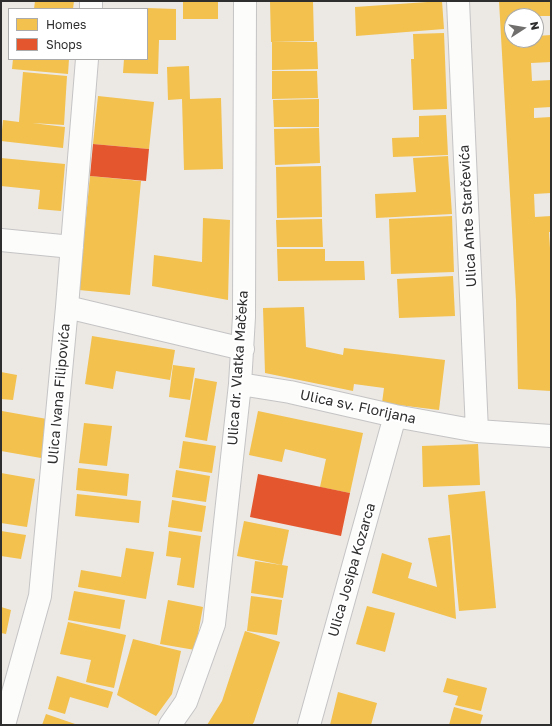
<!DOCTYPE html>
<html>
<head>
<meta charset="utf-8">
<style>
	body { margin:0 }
	#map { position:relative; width:552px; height:726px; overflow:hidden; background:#ece8e4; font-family:"Golos Text",sans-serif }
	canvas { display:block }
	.frame { position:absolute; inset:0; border:2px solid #2e2e2e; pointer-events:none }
	.legend { position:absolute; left:8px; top:8px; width:140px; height:52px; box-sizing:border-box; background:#fff; border:1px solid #ababab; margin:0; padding:5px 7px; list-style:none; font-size:12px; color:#2e2e2e }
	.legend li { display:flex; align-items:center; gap:8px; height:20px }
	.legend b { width:20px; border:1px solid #ababab }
	.north { position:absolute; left:504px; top:8px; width:40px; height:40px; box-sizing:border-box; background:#fff; border:1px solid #ababab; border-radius:50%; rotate:78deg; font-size:11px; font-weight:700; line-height:16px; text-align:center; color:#2e2e2e }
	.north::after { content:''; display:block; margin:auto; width:14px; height:18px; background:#706f6e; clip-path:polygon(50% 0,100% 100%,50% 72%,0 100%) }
</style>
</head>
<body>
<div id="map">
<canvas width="552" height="726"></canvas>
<div class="frame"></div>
<ul class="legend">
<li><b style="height:11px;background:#f2c14e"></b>Homes</li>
<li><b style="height:11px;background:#e4572e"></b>Shops</li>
</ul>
<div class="north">N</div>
</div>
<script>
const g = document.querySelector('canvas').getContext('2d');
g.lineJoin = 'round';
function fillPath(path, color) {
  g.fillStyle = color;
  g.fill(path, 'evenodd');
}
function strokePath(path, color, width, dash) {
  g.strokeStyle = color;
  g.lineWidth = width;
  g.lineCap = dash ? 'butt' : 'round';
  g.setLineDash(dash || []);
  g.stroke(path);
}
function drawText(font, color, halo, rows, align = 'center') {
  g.font = font + ' "Golos Text",sans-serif';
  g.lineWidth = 4;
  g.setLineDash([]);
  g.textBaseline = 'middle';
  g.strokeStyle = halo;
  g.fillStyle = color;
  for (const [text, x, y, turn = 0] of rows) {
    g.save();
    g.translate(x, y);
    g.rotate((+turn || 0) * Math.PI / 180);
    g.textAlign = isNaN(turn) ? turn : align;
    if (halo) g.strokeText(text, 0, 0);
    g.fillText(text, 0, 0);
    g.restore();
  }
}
fillPath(new Path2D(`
	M 35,1 L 74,1 L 73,9 L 34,9 Z
	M 183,1 L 218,1 L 218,19 L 183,19 Z
	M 270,1 L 313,1 L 314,41 L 271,42 Z
	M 442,1 L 444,29 L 356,36 L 355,7 Z
	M 499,1 L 551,1 L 551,16 L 512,16 L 512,40 L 536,40 L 536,36 L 551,35 L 551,62 L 531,63 L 532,81 L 551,80 L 551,107 L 534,108 L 534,118 L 551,117 L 551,193 L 534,194 L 535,217 L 551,216 L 551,232 L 549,232 L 551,264 L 551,391 L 518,389 L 516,300 Z
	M 147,8 L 176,9 L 176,40 L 159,40 L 158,74 L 123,73 L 124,59 L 147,59 Z
	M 444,33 L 447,109 L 413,110 L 411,59 L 414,59 L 413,34 Z
	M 272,42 L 317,42 L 318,69 L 272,70 Z
	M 13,59 L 69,59 L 68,74 L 12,69 Z
	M 189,66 L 190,99 L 221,98 L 223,169 L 184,170 L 182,99 L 168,100 L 167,67 Z
	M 272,71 L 317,71 L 318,98 L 272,99 Z
	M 23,72 L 67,76 L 64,125 L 32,123 L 65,127 L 63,148 L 1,141 L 3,120 L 19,122 Z
	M 98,96 L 154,102 L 149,149 L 93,144 Z
	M 319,99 L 319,127 L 274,127 L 273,100 Z
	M 446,115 L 448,155 L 393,157 L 392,138 L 419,137 L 419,116 Z
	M 319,128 L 320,163 L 275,165 L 274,129 Z
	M 448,156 L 452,214 L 376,218 L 375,194 L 416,192 L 413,158 Z
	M 1,158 L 65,164 L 61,211 L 38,209 L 40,190 L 1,186 Z
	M 321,166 L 322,217 L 277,218 L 276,167 Z
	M 90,176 L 141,181 L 130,295 L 79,290 Z
	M 452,216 L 454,272 L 391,274 L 389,219 Z
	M 203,218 L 230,220 L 228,300 L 152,286 L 154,255 L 202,262 Z
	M 322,219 L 323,247 L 277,247 L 276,220 Z
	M 277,249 L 325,249 L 325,261 L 364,261 L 365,280 L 278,281 Z
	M 453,276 L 455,316 L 399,318 L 397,279 Z
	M 304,307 L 306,347 L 343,355 L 344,348 L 445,360 L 439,410 L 382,403 L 384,388 L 354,384 L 353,391 L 265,373 L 263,308 Z
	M 92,336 L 175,350 L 170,380 L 116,371 L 113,389 L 85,384 Z
	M 173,365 L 195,368 L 190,400 L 169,397 Z
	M 1,372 L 17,375 L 13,400 L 1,399 Z
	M 195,378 L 217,382 L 207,441 L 185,437 Z
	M 2,411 L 47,419 L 41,458 L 1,451 Z
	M 258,411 L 363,433 L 350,493 L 320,487 L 326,459 L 285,449 L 282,462 L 249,455 Z
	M 84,423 L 112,426 L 107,466 L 79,463 Z
	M 183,441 L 216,446 L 212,473 L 179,468 Z
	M 478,444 L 480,485 L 423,487 L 422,446 Z
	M 78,468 L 129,474 L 127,496 L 76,490 Z
	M 176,470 L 210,476 L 206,502 L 172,497 Z
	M 1,473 L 35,479 L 27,527 L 1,523 Z
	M 485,491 L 496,608 L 459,611 L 448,495 Z
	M 77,494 L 141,501 L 139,523 L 75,516 Z
	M 172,500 L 206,506 L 202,532 L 168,527 Z
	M 244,521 L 289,530 L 282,565 L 237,556 Z
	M 1,531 L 26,535 L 21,559 L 1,556 Z
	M 169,531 L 201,536 L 194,588 L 177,585 L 181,558 L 166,556 Z
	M 450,535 L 456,619 L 372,593 L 382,553 L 412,563 L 408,578 L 437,587 L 428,538 Z
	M 126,548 L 154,552 L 146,599 L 78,587 L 81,570 L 121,577 Z
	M 255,561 L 288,566 L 283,598 L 251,593 Z
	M 74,591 L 125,600 L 120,629 L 68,620 Z
	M 251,596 L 282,600 L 277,635 L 247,631 Z
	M 168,600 L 203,607 L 195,650 L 160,644 Z
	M 367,606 L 395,613 L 385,652 L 356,644 Z
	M 1,607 L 11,610 L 6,634 L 1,633 Z
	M 68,622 L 126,635 L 114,688 L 86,682 L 91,660 L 60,654 Z
	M 245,631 L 280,642 L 254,722 L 252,725 L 207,725 L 222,701 Z
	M 133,639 L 181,651 L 172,694 L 156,716 L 117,695 Z
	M 57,676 L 113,692 L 108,708 L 70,697 L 65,714 L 48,709 Z
	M 447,678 L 487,688 L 481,711 L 455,705 L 458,696 L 443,692 Z
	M 338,692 L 377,703 L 371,725 L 330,725 Z
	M 454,707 L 483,715 L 480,725 L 449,725 Z
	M 46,714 L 78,725 L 42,725 Z`), '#f2c14e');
fillPath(new Path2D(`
	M 93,144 L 149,149 L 146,181 L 90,176 Z
	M 258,474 L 350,493 L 341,536 L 250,517 Z`), '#e4572e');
const minor = new Path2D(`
	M 458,1 L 477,431
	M 91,9 L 91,1
	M 1,240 L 72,247
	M 67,307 L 243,349
	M 240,384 L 290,392 L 395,416 L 477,431 L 551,436
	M 4,725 L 40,596 L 67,307 L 87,59
	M 170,725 L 186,702 L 214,624 L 240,384 L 244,317 L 245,1
	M 309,725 L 395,416`);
strokePath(minor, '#c5c4c5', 24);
strokePath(minor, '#fcfcfb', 22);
drawText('14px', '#2e2e2e', '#fff', [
	["Ulica Ante Starčevića",468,216,-93],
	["Ulica dr. Vlatka Mačeka",238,368,-86],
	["Ulica Ivana Filipovića",59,394,-85],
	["Ulica sv. Florijana",358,407,12],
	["Ulica Josipa Kozarca",352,570,-74]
]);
</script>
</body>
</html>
